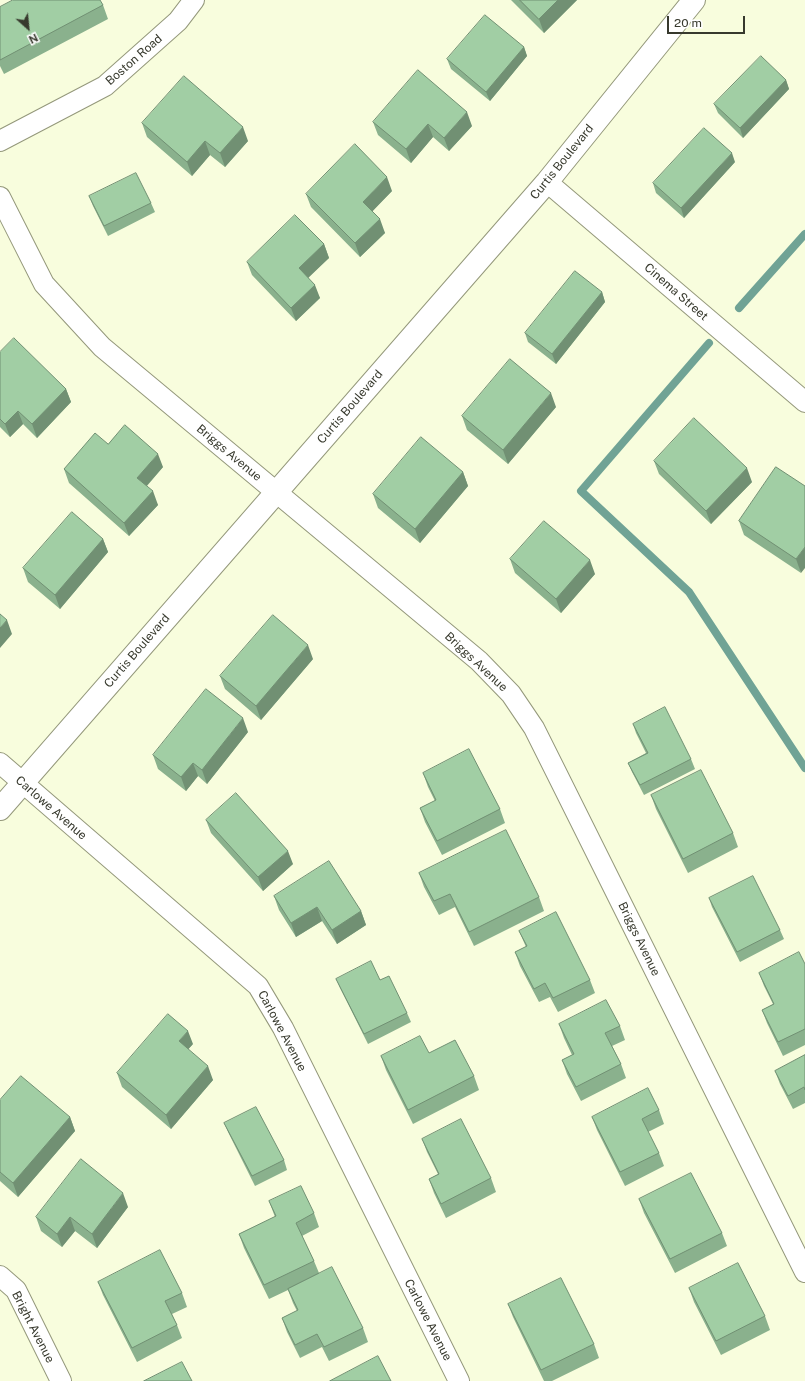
<!DOCTYPE html>
<html>
<head>
<meta charset="utf-8">
<style>
	body { margin:0 }
	#map { position:relative; width:805px; height:1381px; overflow:hidden; background:#f8fddd; font-family:"Public Sans",sans-serif }
	canvas { display:block }
	.north { position:absolute; left:8px; top:8px; width:40px; height:40px; -webkit-text-stroke:3px #fff; paint-order:stroke; rotate:153deg; font-size:11px; font-weight:700; line-height:16px; text-align:center; color:#37392d }
	.north::after { content:''; display:block; margin:auto; width:14px; height:18px; background:#37392d; clip-path:polygon(50% 0,100% 100%,50% 72%,0 100%) }
	.scale { position:absolute; left:667px; top:16px; width:78px; height:18px; box-sizing:border-box; border:2px solid #37392d; border-top:0; padding-left:5px; font-size:12px; line-height:14px; white-space:nowrap; color:#37392d; -webkit-text-stroke:3px #fff; paint-order:stroke }
</style>
</head>
<body>
<div id="map">
<canvas width="805" height="1381"></canvas>
<div class="north">N</div>
<div class="scale">20 m</div>
</div>
<script>
const g = document.querySelector('canvas').getContext('2d');
g.lineJoin = 'round';
function strokePath(path, color, width, dash) {
  g.strokeStyle = color;
  g.lineWidth = width;
  g.lineCap = dash ? 'butt' : 'round';
  g.setLineDash(dash || []);
  g.stroke(path);
}
function fillPath(path, color) {
  g.fillStyle = color;
  g.fill(path, 'evenodd');
}
function drawText(font, color, halo, rows, align = 'center') {
  g.font = font + ' "Public Sans",sans-serif';
  g.lineWidth = 3.5;
  g.setLineDash([]);
  g.textBaseline = 'middle';
  g.strokeStyle = halo;
  g.fillStyle = color;
  for (const [text, x, y, turn = 0] of rows) {
    g.save();
    g.translate(x, y);
    g.rotate((+turn || 0) * Math.PI / 180);
    g.textAlign = isNaN(turn) ? turn : align;
    if (halo) g.strokeText(text, 0, 0);
    g.fillText(text, 0, 0);
    g.restore();
  }
}
strokePath(new Path2D(`
	M 739,308 L 805,234
	M 709,343 L 581,491 L 689,592 L 805,768`), '#70a395', 8);
const minor = new Path2D(`
	M 0,141 L 105,86 L 178,21 L 194,0
	M 547,182 L 805,402
	M 0,197 L 44,284 L 102,347 L 479,661 L 511,694 L 534,728 L 557,774 L 805,1272
	M 0,763 L 258,986 L 283,1028 L 459,1381
	M 0,1276 L 16,1290 L 61,1381`);
const tertiary = new Path2D(`
	M 0,809 L 547,182 L 694,0`);
strokePath(minor, '#94987b', 22);
strokePath(tertiary, '#94987b', 24);
strokePath(minor, '#fff', 20);
strokePath(tertiary, '#fff', 22);
fillPath(new Path2D(`
	M 511,0 L 577,0 L 544,33 Z
	M 103,5 L 108,19 L 4,74 L 0,66 L 0,7 Z
	M 524,47 L 527,56 L 490,101 L 451,69 L 447,59 Z
	M 786,80 L 789,89 L 743,138 L 718,113 L 714,104 Z
	M 373,122 L 472,126 L 449,151 L 433,137 L 411,163 L 378,135 Z
	M 142,123 L 248,141 L 225,167 L 210,155 L 192,176 L 147,137 Z
	M 735,162 L 684,218 L 656,193 L 653,183 Z
	M 392,191 L 372,211 L 385,233 L 360,257 L 311,207 L 306,194 Z
	M 89,196 L 151,203 L 155,212 L 108,236 L 93,206 Z
	M 324,244 L 329,258 L 308,277 L 320,298 L 296,321 L 252,275 L 247,262 Z
	M 602,292 L 605,302 L 556,364 L 528,342 L 525,333 Z
	M 0,352 L 66,389 L 71,402 L 37,438 L 23,424 L 10,437 L 0,427 Z
	M 556,407 L 508,464 L 467,430 L 462,416 Z
	M 108,444 L 163,467 L 147,486 L 158,505 L 129,536 L 69,483 L 64,469 Z
	M 654,461 L 752,482 L 711,524 L 659,474 Z
	M 776,467 L 801,573 L 744,535 L 739,521 Z
	M 463,472 L 468,486 L 420,543 L 378,508 L 373,494 Z
	M 103,539 L 108,552 L 60,609 L 28,582 L 23,568 Z
	M 510,559 L 595,574 L 561,613 L 515,573 Z
	M 313,659 L 261,720 L 225,689 L 220,676 Z
	M 633,724 L 691,759 L 695,769 L 644,795 L 632,772 L 628,763 L 646,753 L 636,733 Z
	M 248,732 L 207,784 L 198,776 L 186,791 L 158,769 L 153,755 Z
	M 423,773 L 500,809 L 505,823 L 442,855 L 425,822 L 420,808 L 435,801 L 428,787 Z
	M 651,795 L 733,833 L 738,847 L 688,873 L 656,809 Z
	M 206,820 L 293,864 L 263,891 L 211,833 Z
	M 419,873 L 539,897 L 544,911 L 474,946 L 455,907 L 439,915 L 424,887 Z
	M 274,896 L 361,911 L 366,925 L 337,944 L 322,921 L 296,937 L 279,910 Z
	M 709,898 L 780,930 L 784,939 L 740,962 L 712,907 Z
	M 519,931 L 590,980 L 595,993 L 558,1012 L 550,997 L 539,1002 L 520,966 L 515,952 L 526,947 Z
	M 805,964 L 805,1045 L 783,1056 L 767,1023 L 762,1010 L 773,1004 L 764,986 L 759,973 Z
	M 336,979 L 380,980 L 407,1013 L 411,1022 L 368,1044 L 340,988 Z
	M 559,1024 L 620,1026 L 625,1040 L 612,1046 L 621,1064 L 626,1078 L 581,1101 L 567,1074 L 562,1060 L 572,1055 L 564,1038 Z
	M 193,1044 L 188,1049 L 213,1080 L 171,1129 L 122,1087 L 117,1073 Z
	M 429,1053 L 474,1076 L 479,1090 L 413,1124 L 386,1070 L 381,1056 Z
	M 805,1055 L 805,1103 L 793,1109 L 780,1084 L 775,1071 Z
	M 0,1100 L 70,1117 L 75,1131 L 18,1197 L 0,1181 Z
	M 659,1110 L 664,1124 L 648,1132 L 659,1153 L 664,1166 L 625,1186 L 597,1130 L 592,1117 Z
	M 224,1123 L 284,1160 L 287,1170 L 255,1186 L 228,1132 Z
	M 422,1139 L 491,1178 L 496,1192 L 446,1218 L 434,1193 L 429,1179 L 438,1174 L 427,1152 Z
	M 639,1199 L 722,1233 L 727,1246 L 675,1273 L 644,1213 Z
	M 269,1201 L 314,1213 L 319,1227 L 302,1236 L 314,1261 L 319,1273 L 363,1328 L 368,1342 L 329,1361 L 322,1347 L 300,1358 L 287,1332 L 282,1318 L 297,1311 L 293,1303 L 288,1290 L 269,1299 L 244,1248 L 239,1234 L 275,1217 Z
	M 128,1207 L 97,1248 L 75,1231 L 62,1247 L 41,1231 L 36,1217 Z
	M 98,1282 L 182,1293 L 187,1307 L 172,1314 L 177,1325 L 182,1338 L 137,1362 L 103,1295 Z
	M 689,1288 L 765,1316 L 770,1330 L 721,1355 L 694,1302 Z
	M 508,1304 L 594,1344 L 599,1358 L 552,1381 L 544,1381 L 513,1317 Z`), '#8ab18d');
fillPath(new Path2D(`
	M 558,0 L 577,0 L 544,33 L 539,19 Z
	M 524,47 L 527,56 L 490,101 L 486,92 Z
	M 786,80 L 789,89 L 743,138 L 740,128 Z
	M 467,112 L 472,126 L 449,151 L 444,138 Z
	M 428,124 L 433,137 L 411,163 L 406,149 Z
	M 243,127 L 248,141 L 225,167 L 220,153 Z
	M 205,141 L 210,155 L 192,176 L 187,162 Z
	M 732,153 L 735,162 L 684,218 L 681,208 Z
	M 387,177 L 392,191 L 368,216 L 363,202 Z
	M 380,219 L 385,233 L 360,257 L 355,243 Z
	M 324,244 L 329,258 L 304,282 L 299,268 Z
	M 315,285 L 320,298 L 296,321 L 291,308 Z
	M 602,292 L 605,302 L 556,364 L 552,354 Z
	M 66,389 L 71,402 L 37,438 L 32,424 Z
	M 551,393 L 556,407 L 508,464 L 503,450 Z
	M 18,411 L 23,424 L 10,437 L 5,424 Z
	M 158,454 L 163,467 L 142,491 L 137,478 Z
	M 747,468 L 752,482 L 711,524 L 706,511 Z
	M 463,472 L 468,486 L 420,543 L 415,529 Z
	M 153,491 L 158,505 L 129,536 L 124,523 Z
	M 103,539 L 108,552 L 60,609 L 55,595 Z
	M 805,547 L 805,568 L 801,573 L 796,559 Z
	M 590,560 L 595,574 L 561,613 L 556,599 Z
	M 7,620 L 12,634 L 0,648 L 0,628 Z
	M 308,645 L 313,659 L 261,720 L 256,706 Z
	M 243,718 L 248,732 L 207,784 L 202,770 Z
	M 193,763 L 198,776 L 186,791 L 181,777 Z
	M 288,851 L 293,864 L 263,891 L 258,877 Z
	M 317,907 L 322,921 L 296,937 L 291,923 Z
	M 361,911 L 366,925 L 337,944 L 332,930 Z
	M 188,1031 L 193,1044 L 184,1054 L 179,1041 Z
	M 208,1066 L 213,1080 L 171,1129 L 166,1115 Z
	M 70,1117 L 75,1131 L 18,1197 L 13,1183 Z
	M 123,1193 L 128,1207 L 97,1248 L 92,1234 Z
	M 70,1217 L 75,1231 L 62,1247 L 57,1234 Z`), '#719073');
const building = new Path2D(`
	M 13,0 L 100,0 L 103,5 L 0,60 L 0,7 Z
	M 520,0 L 558,0 L 539,19 Z
	M 485,15 L 524,47 L 486,92 L 447,59 Z
	M 761,56 L 786,80 L 740,128 L 714,104 Z
	M 418,70 L 467,112 L 444,138 L 428,124 L 406,149 L 373,122 Z
	M 184,76 L 243,127 L 220,153 L 205,141 L 187,162 L 142,123 Z
	M 704,128 L 732,153 L 681,208 L 653,183 Z
	M 355,144 L 387,177 L 363,202 L 380,219 L 355,243 L 306,194 Z
	M 136,173 L 151,203 L 104,226 L 89,196 Z
	M 295,215 L 324,244 L 299,268 L 315,285 L 291,308 L 247,262 Z
	M 575,271 L 602,292 L 552,354 L 525,333 Z
	M 14,338 L 66,389 L 32,424 L 18,411 L 5,424 L 0,419 L 0,352 Z
	M 510,359 L 551,393 L 503,450 L 462,416 Z
	M 694,418 L 747,468 L 706,511 L 654,461 Z
	M 125,425 L 158,454 L 137,478 L 153,491 L 124,523 L 64,469 L 95,433 L 108,444 Z
	M 421,437 L 463,472 L 415,529 L 373,494 Z
	M 776,467 L 805,486 L 805,547 L 796,559 L 739,521 Z
	M 72,512 L 103,539 L 55,595 L 23,568 Z
	M 544,521 L 590,560 L 556,599 L 510,559 Z
	M 0,614 L 7,620 L 0,628 Z
	M 273,615 L 308,645 L 256,706 L 220,676 Z
	M 206,689 L 243,718 L 202,770 L 193,763 L 181,777 L 153,755 Z
	M 665,707 L 691,759 L 640,785 L 628,763 L 648,753 L 633,724 Z
	M 469,749 L 500,809 L 437,841 L 420,808 L 436,800 L 423,773 Z
	M 701,770 L 733,833 L 683,859 L 651,795 Z
	M 236,793 L 288,851 L 258,877 L 206,820 Z
	M 506,830 L 539,897 L 469,932 L 450,894 L 434,901 L 419,873 Z
	M 329,861 L 361,911 L 332,930 L 317,907 L 291,923 L 274,896 Z
	M 753,876 L 780,930 L 737,952 L 709,898 Z
	M 556,912 L 590,980 L 553,998 L 545,983 L 534,989 L 515,952 L 527,946 L 519,931 Z
	M 799,952 L 805,964 L 805,1029 L 778,1042 L 762,1010 L 774,1004 L 759,973 Z
	M 371,961 L 380,980 L 389,976 L 407,1013 L 364,1034 L 336,979 Z
	M 606,1000 L 620,1026 L 605,1033 L 621,1064 L 576,1087 L 562,1060 L 574,1054 L 559,1024 Z
	M 168,1014 L 188,1031 L 179,1041 L 208,1066 L 166,1115 L 117,1073 Z
	M 420,1036 L 429,1053 L 455,1040 L 474,1076 L 408,1110 L 381,1056 Z
	M 805,1055 L 805,1090 L 804,1087 L 788,1096 L 775,1071 Z
	M 21,1076 L 70,1117 L 13,1183 L 0,1172 L 0,1100 Z
	M 648,1088 L 659,1110 L 642,1119 L 659,1153 L 620,1172 L 592,1117 Z
	M 256,1107 L 284,1160 L 252,1176 L 224,1123 Z
	M 461,1119 L 491,1178 L 441,1204 L 429,1179 L 439,1174 L 422,1139 Z
	M 81,1159 L 123,1193 L 92,1234 L 70,1217 L 57,1234 L 36,1217 Z
	M 691,1173 L 722,1233 L 670,1259 L 639,1199 Z
	M 301,1186 L 314,1213 L 296,1223 L 314,1261 L 264,1285 L 239,1234 L 276,1216 L 269,1201 Z
	M 160,1250 L 182,1293 L 165,1301 L 177,1325 L 132,1348 L 98,1282 Z
	M 738,1263 L 765,1316 L 716,1341 L 689,1288 Z
	M 332,1267 L 363,1328 L 324,1347 L 317,1334 L 295,1345 L 282,1318 L 298,1310 L 288,1289 Z
	M 561,1278 L 594,1344 L 541,1370 L 508,1304 Z
	M 378,1356 L 391,1381 L 330,1381 Z
	M 182,1362 L 192,1381 L 144,1381 Z`);
fillPath(building, '#a1cea4');
strokePath(building, '#719073', 1);
drawText('12px', '#37392d', '#fff', [
	["Boston Road",134,60,-41],
	["Curtis Boulevard",562,162,-51],
	["Cinema Street",676,292,41],
	["Curtis Boulevard",350,407,-49],
	["Briggs Avenue",229,453,40],
	["Curtis Boulevard",137,651,-49],
	["Briggs Avenue",476,662,43],
	["Carlowe Avenue",51,808,41],
	["Briggs Avenue",639,939,64],
	["Carlowe Avenue",282,1031,62],
	["Carlowe Avenue",428,1320,63],
	["Bright Avenue",33,1327,63]
]);
</script>
</body>
</html>
